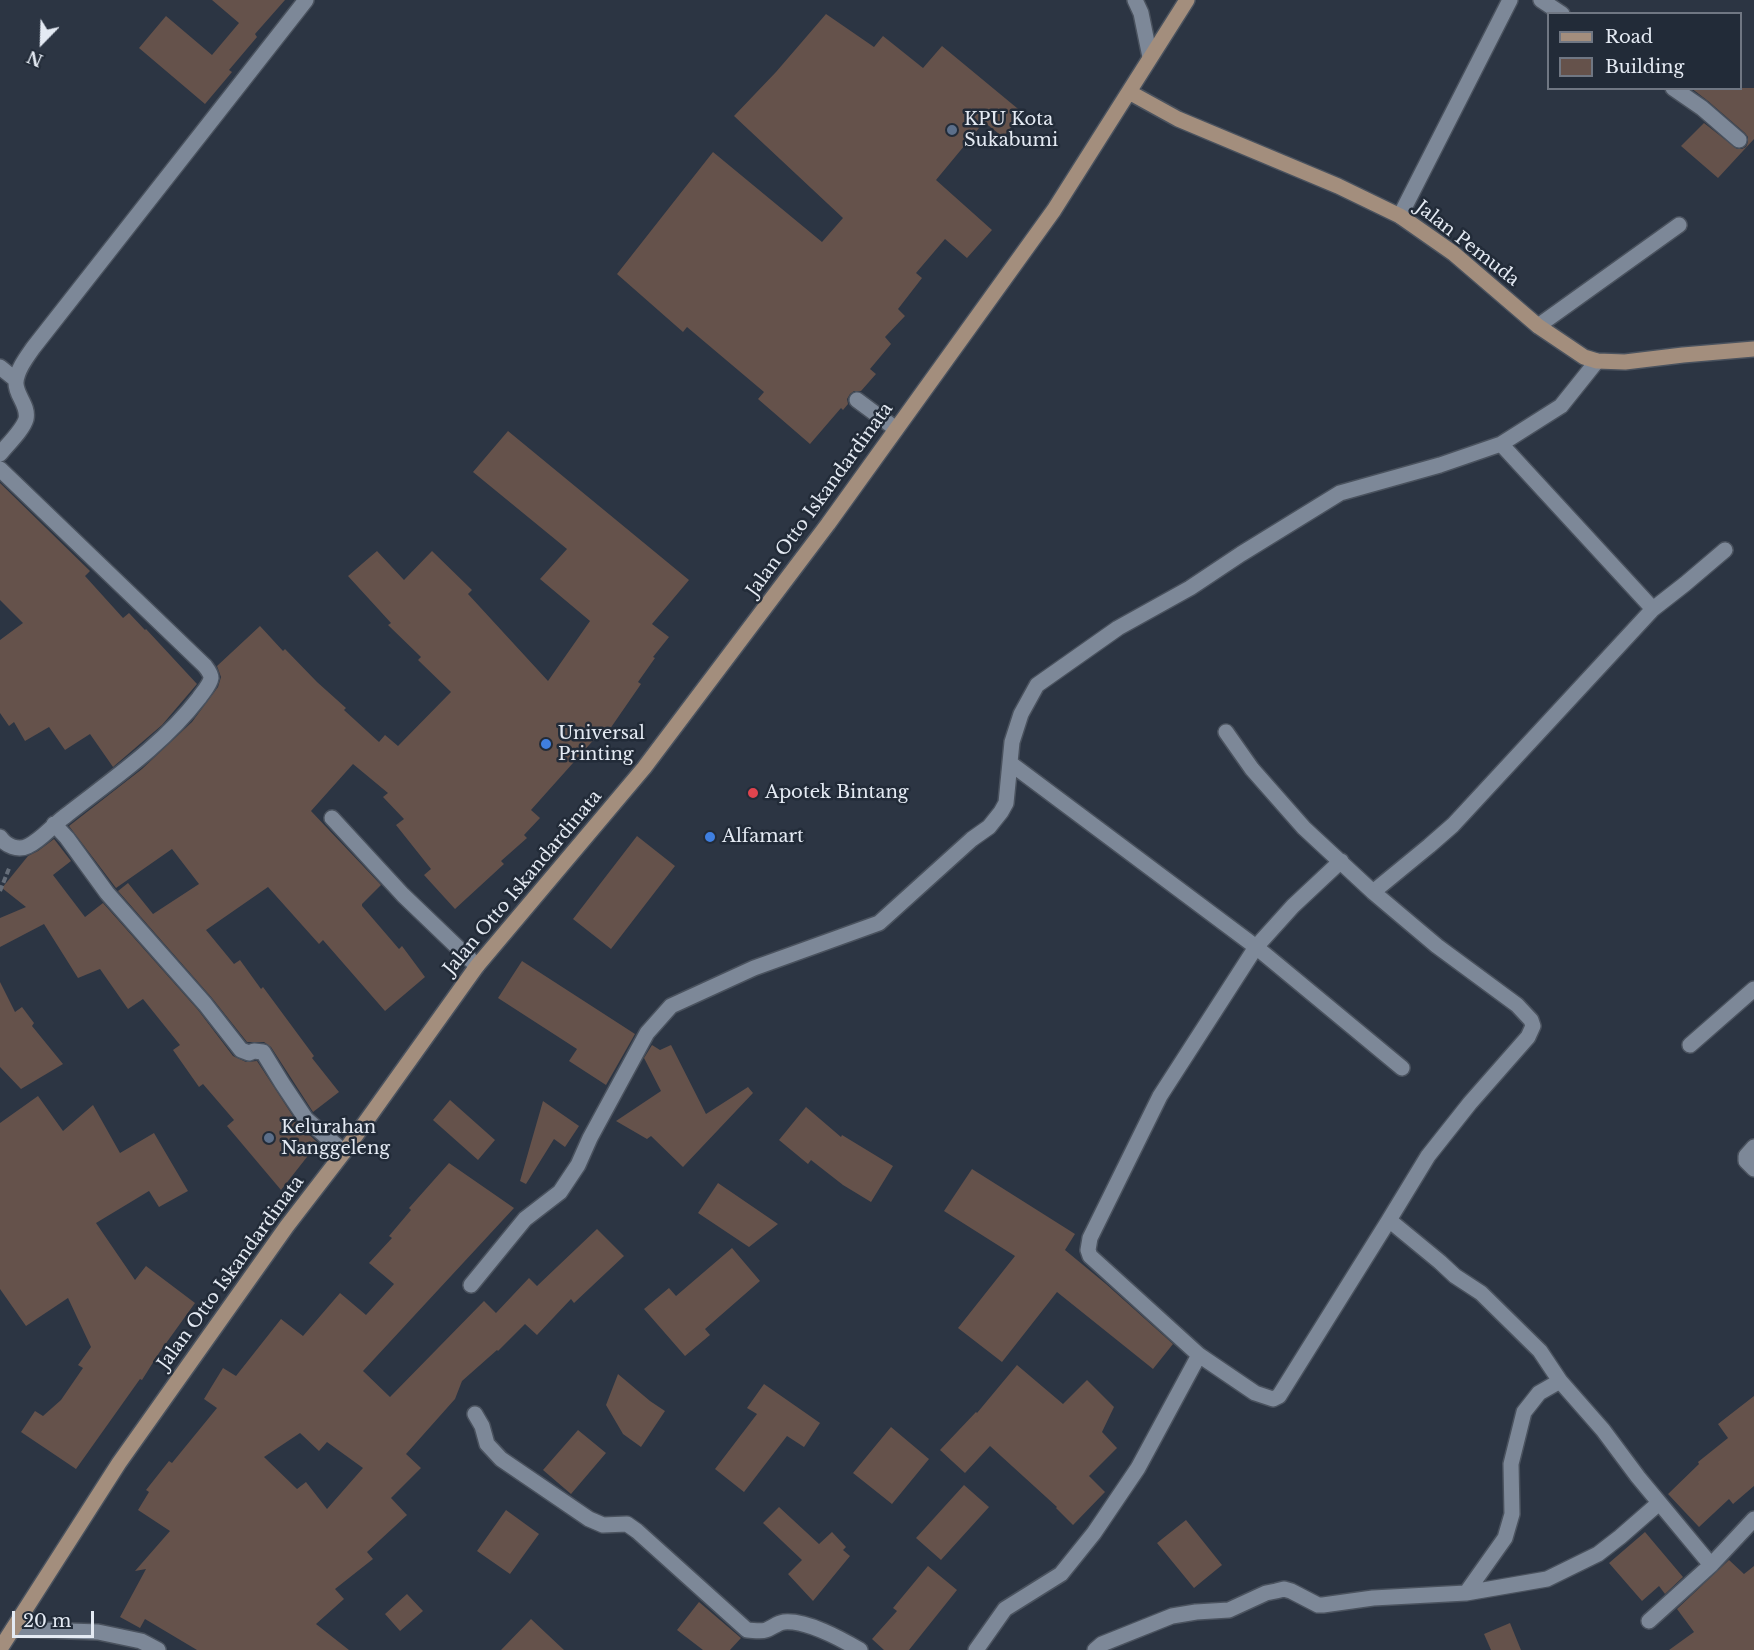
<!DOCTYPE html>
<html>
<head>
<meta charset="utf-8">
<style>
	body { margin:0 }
	#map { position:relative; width:1754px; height:1650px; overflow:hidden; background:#2c3543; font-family:"Libre Baskerville",serif }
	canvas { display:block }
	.legend { position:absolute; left:1547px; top:12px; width:195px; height:78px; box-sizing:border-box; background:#222b38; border:2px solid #707783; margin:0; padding:8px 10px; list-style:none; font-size:18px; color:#e4eaf3 }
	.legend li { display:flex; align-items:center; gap:12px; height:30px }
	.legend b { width:30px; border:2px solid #707783 }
	.north { position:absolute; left:12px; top:12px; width:60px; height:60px; -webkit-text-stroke:4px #222b38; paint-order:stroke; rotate:203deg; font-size:16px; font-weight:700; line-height:24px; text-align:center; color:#e4eaf3 }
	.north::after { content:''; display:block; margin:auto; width:21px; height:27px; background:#e4eaf3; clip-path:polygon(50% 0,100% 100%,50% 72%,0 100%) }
	.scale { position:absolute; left:12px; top:1611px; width:82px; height:27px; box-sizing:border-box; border:3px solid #e4eaf3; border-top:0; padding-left:8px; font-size:18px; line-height:21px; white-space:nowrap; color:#e4eaf3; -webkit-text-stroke:4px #222b38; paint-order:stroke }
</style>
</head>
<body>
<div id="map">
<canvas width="1754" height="1650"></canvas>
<ul class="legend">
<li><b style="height:8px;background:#a38e7d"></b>Road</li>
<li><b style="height:16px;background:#65524b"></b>Building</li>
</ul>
<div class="north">N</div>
<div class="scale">20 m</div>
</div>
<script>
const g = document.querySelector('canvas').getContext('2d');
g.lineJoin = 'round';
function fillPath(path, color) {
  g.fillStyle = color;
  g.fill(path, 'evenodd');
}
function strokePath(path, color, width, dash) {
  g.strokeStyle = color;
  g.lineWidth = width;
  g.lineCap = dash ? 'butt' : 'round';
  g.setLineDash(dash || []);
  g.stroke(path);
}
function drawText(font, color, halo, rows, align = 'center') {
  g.font = font + ' "Libre Baskerville",serif';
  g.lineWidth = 5;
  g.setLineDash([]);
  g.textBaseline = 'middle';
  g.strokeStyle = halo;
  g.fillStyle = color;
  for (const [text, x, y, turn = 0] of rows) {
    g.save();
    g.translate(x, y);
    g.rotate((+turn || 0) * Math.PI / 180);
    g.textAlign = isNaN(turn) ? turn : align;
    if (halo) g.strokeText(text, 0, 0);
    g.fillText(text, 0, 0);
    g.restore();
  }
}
fillPath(new Path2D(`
	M 212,0 L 285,0 L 255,34 L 257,37 L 229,70 L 232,72 L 205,104 L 139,48 L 166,16 L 212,55 L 239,23 Z
	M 826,14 L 874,47 L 883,36 L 923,68 L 942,46 L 1023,113 L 1003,137 L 984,122 L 936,180 L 992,230 L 967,258 L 945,239 L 916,273 L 922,278 L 898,309 L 905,316 L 885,337 L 891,344 L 870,369 L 876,374 L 861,391 L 854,391 L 850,394 L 847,399 L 848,404 L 843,410 L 841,408 L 810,444 L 758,399 L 764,392 L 687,327 L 683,332 L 617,274 L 713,152 L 822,242 L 843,218 L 734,116 L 776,72 Z
	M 1691,88 L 1754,88 L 1754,139 L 1718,178 L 1681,146 L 1704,123 L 1737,149 L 1742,149 L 1746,147 L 1748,142 L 1748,137 L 1745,133 L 1708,101 Z
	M 508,431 L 689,580 L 652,624 L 669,637 L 653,657 L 655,658 L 638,682 L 641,684 L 603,739 L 598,735 L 531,810 L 540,818 L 524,835 L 527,838 L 501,861 L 504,864 L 455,909 L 424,875 L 431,869 L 396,825 L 404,819 L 383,797 L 388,793 L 353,764 L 311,811 L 381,885 L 362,904 L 362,906 L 399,949 L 402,946 L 425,977 L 385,1011 L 323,940 L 319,944 L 268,887 L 206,930 L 234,964 L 240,960 L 261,989 L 263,987 L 314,1056 L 312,1058 L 339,1092 L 313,1112 L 271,1047 L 264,1042 L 247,1042 L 212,998 L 118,891 L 128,883 L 153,914 L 199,884 L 172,849 L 116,888 L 69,826 L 142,769 L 192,722 L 218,687 L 221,677 L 217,666 L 260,626 L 283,651 L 285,649 L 317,682 L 346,708 L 344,710 L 379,742 L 385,735 L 398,746 L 451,692 L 418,660 L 421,657 L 388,625 L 391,623 L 348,576 L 377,551 L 404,580 L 432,551 L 472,590 L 468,594 L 548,681 L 590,621 L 540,579 L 567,549 L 473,472 Z
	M 0,483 L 90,571 L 85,576 L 123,618 L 129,613 L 145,630 L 146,629 L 197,684 L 162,725 L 113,767 L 90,734 L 65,750 L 49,727 L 25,741 L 14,722 L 9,726 L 0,713 L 0,640 L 23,623 L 0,600 Z
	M 637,836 L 675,866 L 611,949 L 573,919 Z
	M 54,839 L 71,861 L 53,875 L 85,917 L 103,903 L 198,1010 L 233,1056 L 246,1062 L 257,1061 L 298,1124 L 318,1143 L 281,1190 L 227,1126 L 234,1120 L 203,1084 L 199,1087 L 173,1050 L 180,1045 L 143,999 L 128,1009 L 100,969 L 78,978 L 44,924 L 0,947 L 0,918 L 26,907 L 2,888 L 28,856 L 38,851 Z
	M 522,961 L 635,1034 L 606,1085 L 569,1061 L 577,1049 L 498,998 Z
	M 0,982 L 15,1012 L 22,1007 L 34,1023 L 32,1026 L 63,1064 L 21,1089 L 0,1067 Z
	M 652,1045 L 660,1050 L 671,1045 L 706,1114 L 748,1087 L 753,1093 L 683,1167 L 651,1136 L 647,1139 L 616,1121 L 661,1091 L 644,1058 Z
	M 38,1096 L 63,1131 L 93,1105 L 120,1153 L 154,1133 L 188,1191 L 159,1207 L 149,1191 L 96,1223 L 135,1280 L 146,1266 L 195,1303 L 159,1353 L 142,1380 L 140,1379 L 76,1469 L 21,1432 L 35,1411 L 43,1416 L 61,1400 L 83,1368 L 78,1365 L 91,1347 L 68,1298 L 26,1326 L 0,1289 L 0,1123 Z
	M 450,1100 L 495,1140 L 478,1160 L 433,1120 Z
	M 543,1101 L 579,1126 L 565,1147 L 554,1139 L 526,1184 L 520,1181 Z
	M 806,1107 L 841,1137 L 842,1135 L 893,1166 L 871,1202 L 843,1185 L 811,1160 L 808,1164 L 779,1140 Z
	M 449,1163 L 514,1208 L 363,1371 L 390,1397 L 484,1301 L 496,1313 L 529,1278 L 537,1286 L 597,1229 L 624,1256 L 574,1303 L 571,1299 L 537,1335 L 525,1324 L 498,1351 L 497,1350 L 462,1381 L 455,1399 L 406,1454 L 421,1468 L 391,1498 L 407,1515 L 367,1552 L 373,1559 L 335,1589 L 344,1599 L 316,1624 L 349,1650 L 197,1650 L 145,1619 L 140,1628 L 120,1617 L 146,1569 L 135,1571 L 170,1531 L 138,1510 L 149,1492 L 146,1490 L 169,1461 L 172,1463 L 217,1408 L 204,1399 L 223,1368 L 236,1376 L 281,1319 L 303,1336 L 340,1293 L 366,1315 L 394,1284 L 369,1263 L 392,1238 L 389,1236 L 411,1210 L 409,1208 ZM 300,1433 L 319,1451 L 327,1442 L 363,1468 L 327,1509 L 306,1482 L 297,1489 L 264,1457 Z
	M 972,1169 L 1075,1234 L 1065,1250 L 1106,1284 L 1173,1344 L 1153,1369 L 1057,1292 L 1002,1362 L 958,1328 L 1015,1256 L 944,1211 Z
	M 718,1183 L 778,1224 L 749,1247 L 698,1213 Z
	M 732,1248 L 760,1281 L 705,1329 L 710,1335 L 685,1356 L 644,1309 L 669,1288 L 676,1296 Z
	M 1017,1365 L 1063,1404 L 1087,1380 L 1114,1407 L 1102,1432 L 1117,1448 L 1089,1476 L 1105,1492 L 1073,1525 L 1056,1508 L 1057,1507 L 990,1446 L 965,1473 L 940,1450 L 976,1412 L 977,1413 Z
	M 618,1374 L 650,1401 L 665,1411 L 641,1447 L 623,1434 L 606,1405 Z
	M 764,1384 L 820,1423 L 804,1447 L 787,1436 L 744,1492 L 715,1469 L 757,1414 L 747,1408 Z
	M 1754,1396 L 1754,1486 L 1733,1504 L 1729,1499 L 1699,1527 L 1668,1494 L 1699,1464 L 1698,1462 L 1728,1438 L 1718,1424 Z
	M 891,1427 L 929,1459 L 892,1504 L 853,1473 Z
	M 578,1430 L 606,1453 L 571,1494 L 543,1470 Z
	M 964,1485 L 989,1507 L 941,1560 L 916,1538 Z
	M 779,1507 L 819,1544 L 832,1532 L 846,1547 L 843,1550 L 850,1556 L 813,1601 L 788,1574 L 802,1560 L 763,1523 Z
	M 506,1510 L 539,1534 L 510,1574 L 477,1551 Z
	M 1186,1520 L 1222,1565 L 1194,1588 L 1157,1543 Z
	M 1645,1532 L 1683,1577 L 1665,1594 L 1659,1586 L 1642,1601 L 1609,1563 Z
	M 1729,1560 L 1744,1574 L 1754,1566 L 1754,1650 L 1669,1650 L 1694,1632 L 1677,1609 Z
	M 928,1566 L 957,1590 L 909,1650 L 884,1650 L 872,1639 L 897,1611 L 893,1608 Z
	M 407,1594 L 423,1611 L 400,1631 L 385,1614 Z
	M 699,1602 L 741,1638 L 730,1650 L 703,1650 L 677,1630 Z
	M 531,1619 L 564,1650 L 501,1650 Z
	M 1510,1623 L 1521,1650 L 1491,1650 L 1484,1634 Z`), '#65524b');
const lane = new Path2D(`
	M 857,400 L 896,429
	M 332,818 L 403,895 L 477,966`);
const street = new Path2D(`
	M 1135,0 L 1141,13 L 1150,57
	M 1541,0 L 1562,14
	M 1673,88 L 1702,108 L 1739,140
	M 1400,216 L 1510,0
	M 1538,326 L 1679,225
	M 0,367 L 16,380
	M 1501,444 L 1653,609
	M 0,454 C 7,445 23,430 26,419 C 29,405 15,395 16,382 C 17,370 26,358 33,348 L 306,0
	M 0,469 L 205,666 C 207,669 211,673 211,678 C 210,685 203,692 199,698 C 162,746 111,780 64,817 C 52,826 41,840 28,846 C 18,851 6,846 0,837
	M 1226,732 L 1252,769 L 1304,828 L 1373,892 L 1437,946 L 1517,1005 L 1531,1020 L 1533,1026 L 1528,1037 L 1470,1103 L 1428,1156 L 1389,1220 L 1440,1262 L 1455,1276 L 1481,1293 L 1540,1351 L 1560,1381 L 1603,1430 L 1638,1477 L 1711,1565
	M 1010,763 L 1256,947 L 1402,1068
	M 54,824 L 67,838 L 107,893 L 205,1004 L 241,1050 L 249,1053 L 254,1051 L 263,1052 L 282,1083 L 306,1119 L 344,1152
	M 1341,861 L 1293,906 L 1256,947 L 1160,1096 L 1090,1238 L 1088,1250 L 1090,1256 L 1199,1355 L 1255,1393 L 1273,1399 L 1279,1396 L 1389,1220
	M 1373,892 L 1429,846 L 1453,825 L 1653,609 L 1685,584 L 1725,550
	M 1690,1045 L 1754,989
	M 1754,1147 L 1746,1156 L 1746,1161 L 1754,1169
	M 471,1285 L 525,1219 L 560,1192 L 578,1165 L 590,1138 L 647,1033 L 671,1006 L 754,968 L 879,923 L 972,839 L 989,827 L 1001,812 L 1006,803 L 1012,742 L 1021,714 L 1037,685 L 1118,628 L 1190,588 L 1241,554 L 1340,493 L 1440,465 L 1501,444 L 1561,406 L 1597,361
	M 475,1414 L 482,1426 L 487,1444 L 501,1459 L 589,1519 L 603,1525 L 627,1524 L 637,1531 L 747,1630 C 753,1630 760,1632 766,1630 C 772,1628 777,1623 784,1622 C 807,1620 841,1639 860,1650
	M 1466,1593 L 1505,1538 L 1512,1514 L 1511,1464 L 1524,1412 L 1539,1393 L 1560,1381
	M 1649,1621 L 1711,1565 L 1754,1519
	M 13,1629 L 98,1632 L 141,1641 L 158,1650
	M 976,1650 L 1005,1609 L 1061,1574 L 1094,1533 L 1138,1468 L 1199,1355
	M 1095,1650 L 1102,1644 L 1172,1616 L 1196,1612 L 1229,1610 L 1266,1593 L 1276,1591 L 1284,1589 L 1291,1591 L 1318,1605 L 1323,1605 L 1373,1598 L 1466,1593 L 1547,1579 L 1598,1554 L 1620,1537 L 1659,1503`);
const secondary = new Path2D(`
	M 1129,92 L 1178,119 L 1338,186 L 1400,216 L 1453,253 L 1538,326 L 1584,357 L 1597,361 L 1625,362 L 1683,355 L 1754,349
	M 0,1649 L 119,1463 L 287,1226 L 344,1152 L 477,966 L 644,768 L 828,524 L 1054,210 L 1187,0`);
strokePath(lane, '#4a525e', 18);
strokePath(street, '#4a525e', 18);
strokePath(secondary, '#4a525e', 18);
strokePath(new Path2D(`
	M 0,891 L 10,866`), '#666e7a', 4, [6, 3]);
strokePath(lane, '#7d8898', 15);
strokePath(street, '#7d8898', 15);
strokePath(secondary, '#a38e7d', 15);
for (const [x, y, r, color] of [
	[952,130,6,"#5c6f8a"],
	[546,744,6,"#3f7fe0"],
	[753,793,6,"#e0444e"],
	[710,837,6,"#3f7fe0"],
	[269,1138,6,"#5c6f8a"]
]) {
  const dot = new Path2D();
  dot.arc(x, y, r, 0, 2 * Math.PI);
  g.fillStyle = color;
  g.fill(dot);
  strokePath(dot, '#222b38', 2);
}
drawText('18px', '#e4eaf3', '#222b38', [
	["KPU Kota",964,120],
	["Sukabumi",964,141],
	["Universal",558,734],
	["Printing",558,755],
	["Apotek Bintang",765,793],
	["Alfamart",722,837],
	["Kelurahan",281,1128],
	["Nanggeleng",281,1149]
], 'left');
drawText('18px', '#e4eaf3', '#222b38', [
	["Jalan Pemuda",1467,244,38],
	["Jalan Otto Iskandardinata",820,500,-54],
	["Jalan Otto Iskandardinata",523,883,-50],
	["Jalan Otto Iskandardinata",231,1273,-54]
]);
</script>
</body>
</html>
